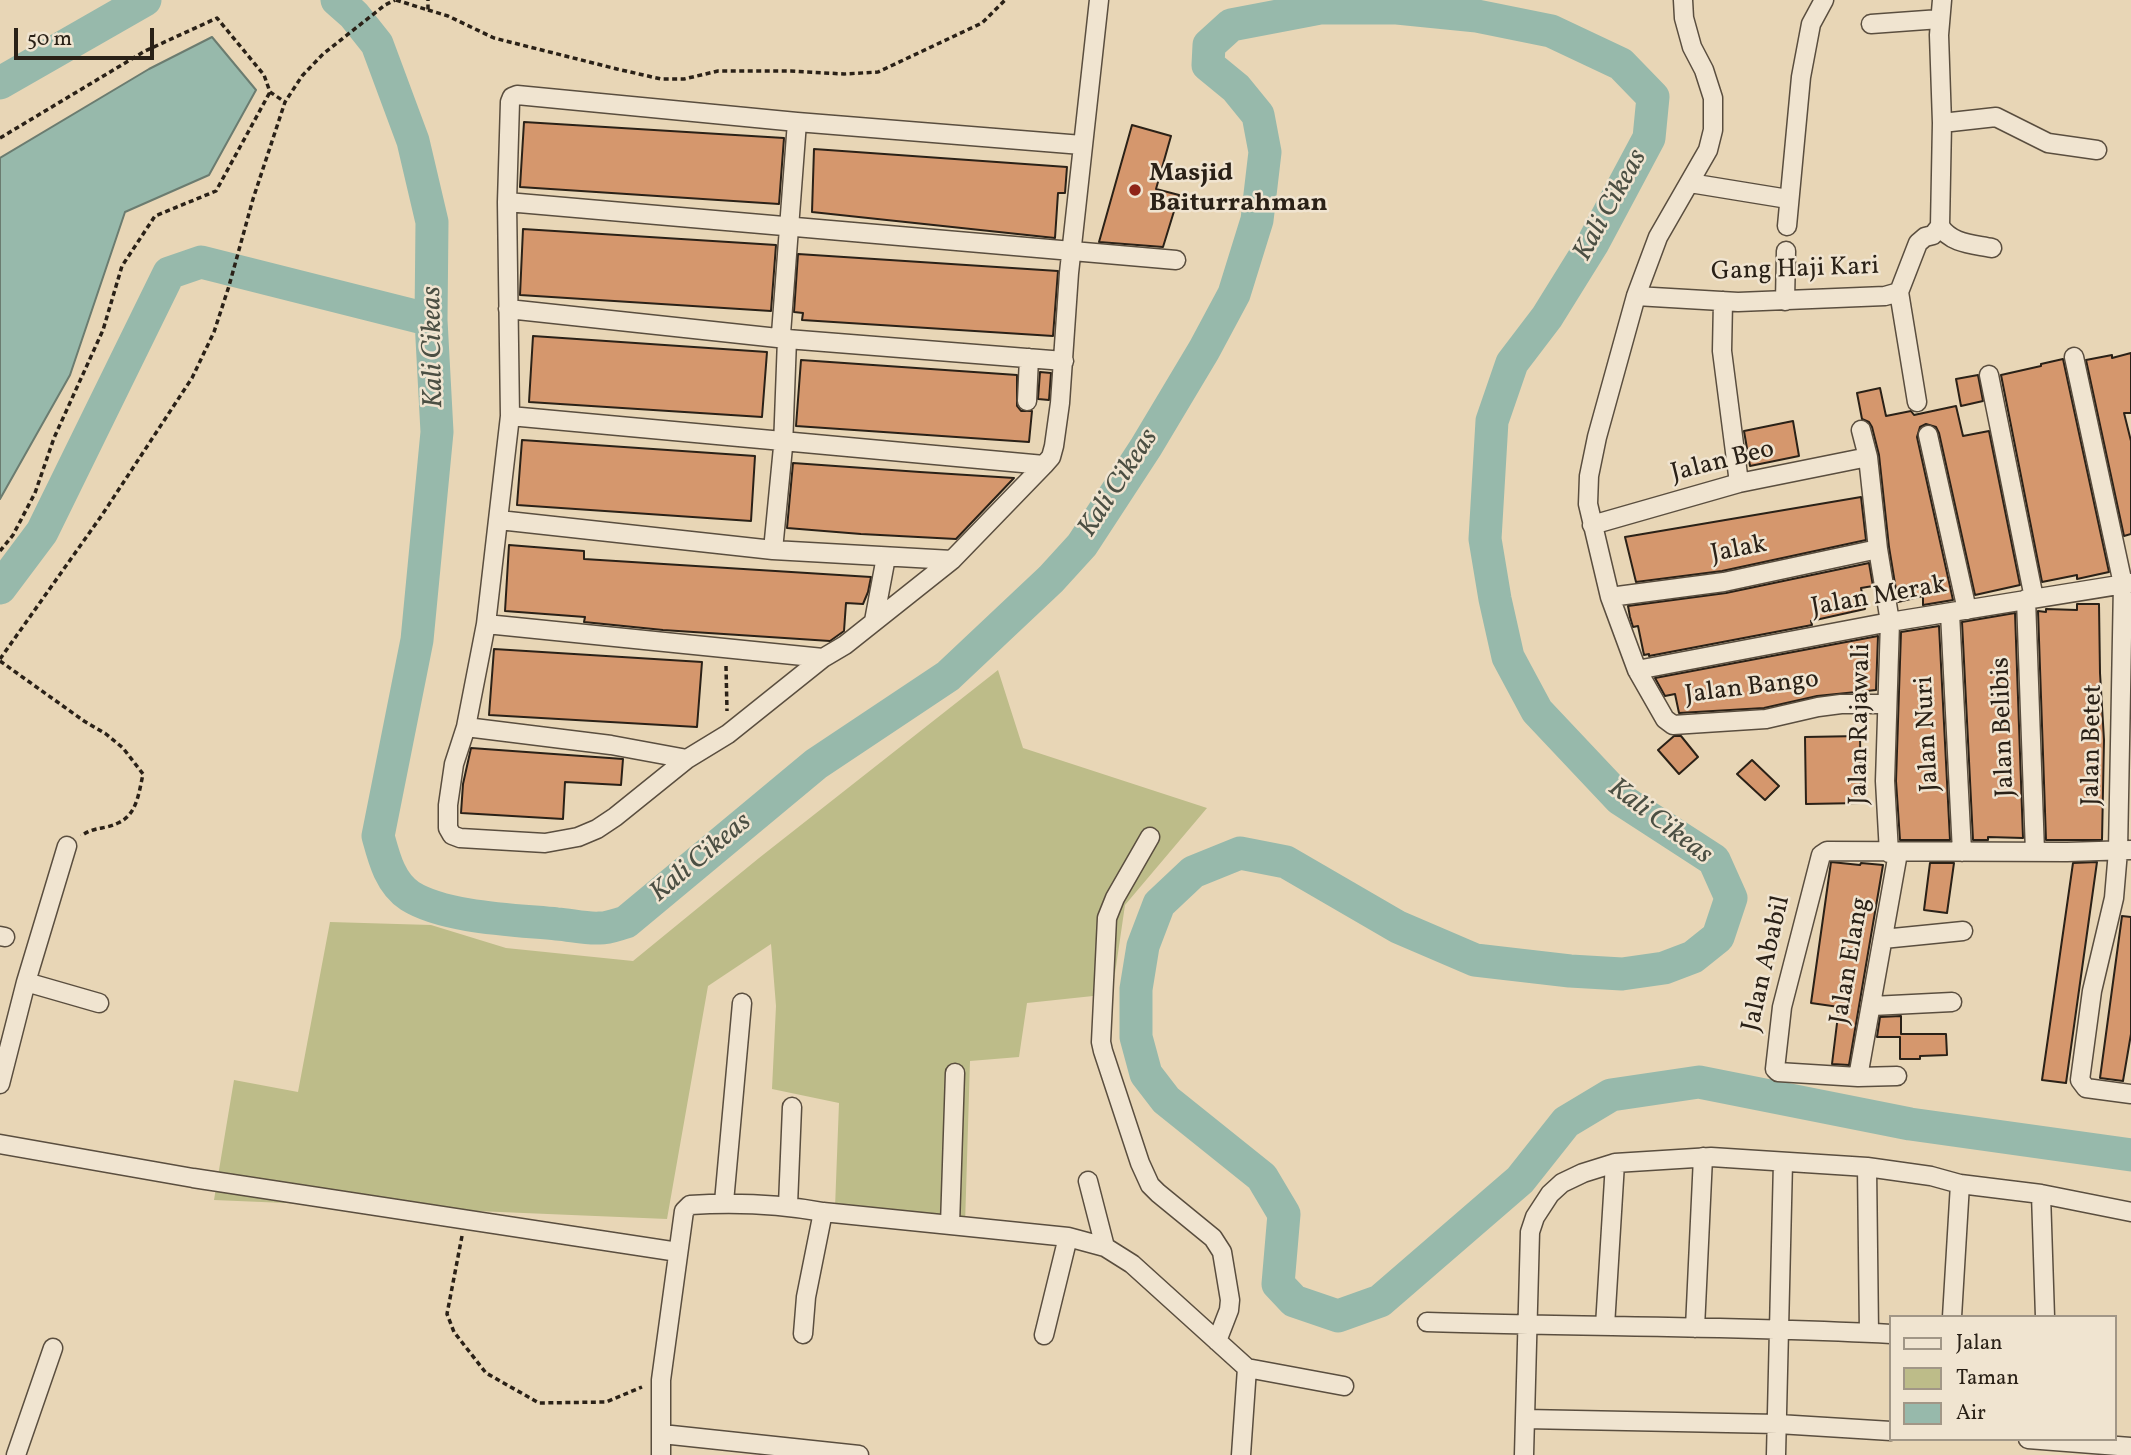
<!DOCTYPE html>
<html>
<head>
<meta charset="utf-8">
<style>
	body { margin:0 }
	#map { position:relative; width:2131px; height:1455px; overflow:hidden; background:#e8d6b6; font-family:Vollkorn,serif }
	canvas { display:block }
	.legend { position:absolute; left:1889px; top:1315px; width:228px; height:126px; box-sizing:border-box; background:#f0e4d0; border:2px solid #a19686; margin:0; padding:9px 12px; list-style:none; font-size:21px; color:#2a2117 }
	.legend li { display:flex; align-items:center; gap:14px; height:35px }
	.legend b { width:35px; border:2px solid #a19686 }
	.scale { position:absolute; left:14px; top:28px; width:140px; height:32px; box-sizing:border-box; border:4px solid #2a2117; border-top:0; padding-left:9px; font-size:21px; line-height:24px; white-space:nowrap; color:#2a2117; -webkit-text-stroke:5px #f0e4d0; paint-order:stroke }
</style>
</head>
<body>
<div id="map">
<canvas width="2131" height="1455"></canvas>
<ul class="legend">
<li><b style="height:9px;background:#f0e4d0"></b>Jalan</li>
<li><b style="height:19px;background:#bdbc89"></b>Taman</li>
<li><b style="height:19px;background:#97b9ab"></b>Air</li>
</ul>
<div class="scale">50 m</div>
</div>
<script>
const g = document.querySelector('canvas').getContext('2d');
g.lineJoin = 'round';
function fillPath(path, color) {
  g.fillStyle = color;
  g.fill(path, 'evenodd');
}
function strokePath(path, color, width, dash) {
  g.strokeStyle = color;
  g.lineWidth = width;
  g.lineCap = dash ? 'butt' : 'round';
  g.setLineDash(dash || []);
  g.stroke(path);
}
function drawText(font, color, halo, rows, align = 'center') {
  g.font = font + ' Vollkorn,serif';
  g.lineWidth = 5;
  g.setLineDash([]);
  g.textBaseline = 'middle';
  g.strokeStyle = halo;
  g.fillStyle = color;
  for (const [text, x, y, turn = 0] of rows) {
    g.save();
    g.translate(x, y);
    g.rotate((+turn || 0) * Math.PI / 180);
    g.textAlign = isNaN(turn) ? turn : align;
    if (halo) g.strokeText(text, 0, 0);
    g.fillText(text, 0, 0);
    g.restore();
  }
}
fillPath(new Path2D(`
	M 998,670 L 1023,748 L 1207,808 L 1125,905 L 1112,994 L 1027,1003 L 1019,1057 L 970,1061 L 965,1225 L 835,1208 L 839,1103 L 772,1089 L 776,1006 L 771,944 L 708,986 L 667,1219 L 214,1200 L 234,1080 L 298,1092 L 330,922 L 431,925 L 506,948 L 633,961 L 759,858 Z`), '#bdbc89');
const water = new Path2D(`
	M 212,37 L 256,90 L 209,175 L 125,212 L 70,375 L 0,499 L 0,158 L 149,69 Z`);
fillPath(water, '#97b9ab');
strokePath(water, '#6b7c70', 2);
strokePath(new Path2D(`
	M 337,0 L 354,15 L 377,44 L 413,141 L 432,222 L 431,320 L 437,432 L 417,640 L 378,836 C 384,858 390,883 410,896 C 445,918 517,920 557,924 C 571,925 586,929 600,928 C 609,928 618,924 626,922 L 816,764 L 948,676 L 1051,579 L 1082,545 L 1146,447 L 1204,350 L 1234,294 L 1257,220 L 1265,152 L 1258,115 L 1236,88 L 1208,65 L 1209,45 L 1231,25 L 1320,8 L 1397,8 L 1477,16 L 1551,31 L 1621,64 L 1653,97 L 1649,138 L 1593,243 L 1547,317 L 1512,363 L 1492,421 L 1485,539 L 1495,599 L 1508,657 L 1537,711 L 1620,799 L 1714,860 L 1731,898 L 1718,937 L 1693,957 L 1664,968 L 1622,974 L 1570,971 L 1475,960 L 1398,927 L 1286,862 L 1240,853 L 1193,872 L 1159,904 L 1143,946 L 1136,989 L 1136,1037 L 1146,1074 L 1166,1100 L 1262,1177 L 1284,1214 L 1278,1284 L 1294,1301 L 1338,1316 L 1380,1301 L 1520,1180 L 1566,1122 L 1611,1095 L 1699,1082 L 1910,1124 L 2131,1155
	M 0,83 L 145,0
	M 0,588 L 42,532 L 169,273 L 201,262 L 431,320`), '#97b9ab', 33);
const building = new Path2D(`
	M 524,122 L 784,138 L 779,204 L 520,187 Z
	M 1132,125 L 1171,136 L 1156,189 L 1179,195 L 1163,247 L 1099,242 Z
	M 814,149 L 1067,167 L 1065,193 L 1058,193 L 1055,238 L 812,212 Z
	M 523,229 L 776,245 L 771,311 L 520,295 Z
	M 798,254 L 1058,271 L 1053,336 L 802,320 L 803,313 L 794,312 Z
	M 533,336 L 767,352 L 762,417 L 529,402 Z
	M 2131,353 L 2131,413 L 2124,413 L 2131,441 L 2131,534 L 2124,536 L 2086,360 L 2112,355 L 2112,358 Z
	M 2063,359 L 2109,572 L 2077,579 L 2077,575 L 2042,582 L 2001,375 L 2041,366 L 2041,364 Z
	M 801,360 L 1017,375 L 1017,406 L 1021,411 L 1032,411 L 1029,442 L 796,426 Z
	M 1040,372 L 1051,373 L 1049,400 L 1038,399 Z
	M 1978,375 L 1983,401 L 1961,406 L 1956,379 Z
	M 1880,388 L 1886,416 L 1911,411 L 1914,415 L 1956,406 L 1963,436 L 1989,431 L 2020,585 L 1975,595 L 1939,433 L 1936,427 L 1926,424 L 1920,427 L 1917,437 L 1953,600 L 1923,605 L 1923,596 L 1898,602 L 1889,547 L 1879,455 L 1872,427 L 1869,422 L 1862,419 L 1857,393 Z
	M 1793,421 L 1799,456 L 1750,466 L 1744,431 Z
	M 522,440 L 755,456 L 751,521 L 517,505 Z
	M 793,463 L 920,472 L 1014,478 L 956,539 L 861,534 L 787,528 Z
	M 1861,497 L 1866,540 L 1722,571 L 1636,582 L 1625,537 Z
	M 509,545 L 584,551 L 584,559 L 871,577 L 868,592 L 863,604 L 846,603 L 844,631 L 830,641 L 663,630 L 584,622 L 585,617 L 505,611 Z
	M 1869,563 L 1873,586 L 1861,588 L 1865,609 L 1811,621 L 1812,625 L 1649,656 L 1649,654 L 1644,655 L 1638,626 L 1633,627 L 1630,617 L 1628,606 L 1726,593 Z
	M 2077,604 L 2099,604 L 2100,673 L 2104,740 L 2102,840 L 2046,840 L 2038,611 L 2046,612 L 2046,609 L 2077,610 Z
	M 2015,613 L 2023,838 L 1988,837 L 1988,840 L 1973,840 L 1962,622 Z
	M 1939,626 L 1950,840 L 1900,840 L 1896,781 L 1901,632 Z
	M 1878,636 L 1876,690 L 1817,696 L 1764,708 L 1679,713 L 1675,694 L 1665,696 L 1655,678 Z
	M 494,649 L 702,662 L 697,727 L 489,715 Z
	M 1674,736 L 1681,736 L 1698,757 L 1679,774 L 1658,750 Z
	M 1860,736 L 1861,803 L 1806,804 L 1805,737 Z
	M 471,748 L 623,759 L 621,785 L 565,782 L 563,819 L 461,813 L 463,784 Z
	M 1752,760 L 1779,786 L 1765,800 L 1737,774 Z
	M 1831,862 L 1860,865 L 1861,863 L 1883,865 L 1849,1065 L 1832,1064 L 1839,1007 L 1811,1003 Z
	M 2097,862 L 2066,1083 L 2042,1080 L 2073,863 Z
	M 1930,863 L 1954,863 L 1947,913 L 1924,910 Z
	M 2122,916 L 2131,917 L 2131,1034 L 2123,1081 L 2100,1078 Z
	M 1901,1016 L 1901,1034 L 1946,1034 L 1947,1055 L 1920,1056 L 1920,1059 L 1900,1059 L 1900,1037 L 1877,1037 L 1880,1017 Z`);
fillPath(building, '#d5976d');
strokePath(building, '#2a2117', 2);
const minor = new Path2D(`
	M 1683,0 L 1684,18 L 1692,47 L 1704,70 L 1713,98 L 1713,130 L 1708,150 L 1658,237 L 1636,296 L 1597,437 L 1589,476 L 1588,504 L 1610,597 L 1637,670 L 1665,719 L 1673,725 L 1766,719 L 1818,707 L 1841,704 L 1887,704
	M 1871,24 L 1940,19
	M 1942,123 L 1996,117 L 2048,143 L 2097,150
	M 1082,145 L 797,122 L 517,95 L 512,97 L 510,102 L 507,202 L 510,416 L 486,624 L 466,727 L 454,764 L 448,805 L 448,828 L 452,835 L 460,838 L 545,843 L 578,837 L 597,829 L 615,817 L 687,759 L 728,734 L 823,658 L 845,645 L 952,560 L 1044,465 L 1051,457 L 1054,446 L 1060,403 L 1069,273 L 1099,0
	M 1690,183 L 1788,199
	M 507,202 L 1176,260
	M 1787,226 L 1801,77 L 1811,24 L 1824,0
	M 1940,226 C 1951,244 1973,244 1992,248
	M 1899,292 L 1917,402
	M 1636,296 L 1738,302 L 1885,296 L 1899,292 L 1918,243 L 1925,237 L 1933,235 L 1940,226 L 1942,123 L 1939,35 L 1942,0
	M 1723,301 L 1722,351 L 1739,483
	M 1785,301 L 1786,251
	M 508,309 L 787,339 L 1064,361
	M 2074,357 L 2123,584 L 2118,851 L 2114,898 L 2092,991 L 2080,1080 L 2086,1088 L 2131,1094
	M 1989,375 L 2034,598
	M 1027,401 L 1029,358
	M 510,416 L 1044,465
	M 1861,430 L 1868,457 L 1878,549 L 1890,622 L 1885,781 L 1889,853
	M 1928,435 L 1967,610
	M 499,520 L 773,550 L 952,560
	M 1592,525 L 1739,483 L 1868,457
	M 773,550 L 783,447 L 787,339 L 781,334 L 797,122
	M 1610,597 L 1724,582 L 1878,549
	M 2026,599 L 2035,852
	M 1950,613 L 1962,852
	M 874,621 L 886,557
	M 486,624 L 823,658
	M 1637,670 L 1890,622 L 2131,583
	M 466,727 L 611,745 L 687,759
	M 1150,837 L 1115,898 L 1107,918 L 1101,1042 L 1103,1051 L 1140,1163 L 1150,1185 L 1158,1193 L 1213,1238 L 1222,1252 L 1230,1300 L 1229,1310 L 1217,1341
	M 0,936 L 5,937
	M 1883,939 L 1963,931
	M 26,982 L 99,1003
	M 1872,1006 L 1952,1002
	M 1897,1076 L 1858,1077 L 1778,1072 L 1775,1069 L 1782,1007 L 1821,855 L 1827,851 L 2067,852 L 2131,850
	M 1858,1077 L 1898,853
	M 0,1084 L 26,982 L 67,846
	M 0,1144 L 193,1178 L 678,1252
	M 1867,1167 L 1869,1333
	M 1088,1181 L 1105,1247
	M 724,1202 L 742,1003
	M 788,1205 L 792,1107
	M 950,1225 L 955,1073
	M 1952,1317 L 1960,1184
	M 2045,1317 L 2041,1194 L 2131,1212
	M 1427,1322 C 1582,1327 1736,1326 1891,1334
	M 1605,1326 L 1615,1163
	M 1695,1328 L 1703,1157
	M 803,1334 L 806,1297 L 823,1212
	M 1044,1335 L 1068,1237
	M 1247,1368 L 1344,1386
	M 1525,1419 L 1778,1424 L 1891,1431
	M 662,1434 L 859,1455
	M 2028,1439 L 2131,1447
	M 16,1455 L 53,1348
	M 661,1455 L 661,1380 L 684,1211 L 690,1205 C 735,1202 779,1204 823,1212 L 1068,1237 L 1105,1247 L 1132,1264 L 1247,1368 L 1241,1455
	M 1524,1455 L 1530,1232 L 1535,1217 L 1550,1194 L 1562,1183 L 1583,1173 L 1615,1163 L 1711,1157 L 1867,1167 L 1931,1176 L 1960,1184 L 2041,1194
	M 1776,1455 L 1783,1162`);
strokePath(minor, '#5a4e3f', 21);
strokePath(new Path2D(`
	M 396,0 L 428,10 L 428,0
	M 428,10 L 448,16 L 494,38 L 617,69 L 661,79 L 684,79 L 718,71 L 791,71 L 844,74 L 878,72 L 982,23 L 1005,0
	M 0,138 L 145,51 L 217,18 L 264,75 L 270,92 L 285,102
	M 0,551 L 13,535 L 35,493 L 54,438 L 103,330 L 122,266 L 155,216 L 216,191 L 270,92
	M 0,659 L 102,515 L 192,378 L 214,332 L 229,286 L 253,199 L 285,102 L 302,76 L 323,54 L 385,5 L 395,0
	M 0,661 L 84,721 L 106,734 L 123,748 L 143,774 C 139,792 137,815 118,823 C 104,830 95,826 81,836
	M 726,666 L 727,711
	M 462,1236 L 447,1314 L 454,1332 L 486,1373 L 539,1403 L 606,1402 L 642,1387`), '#2a2117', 3.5, [5, 3.5]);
strokePath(minor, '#f0e4d0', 18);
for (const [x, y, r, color] of [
	[1135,190,7,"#8f2418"]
]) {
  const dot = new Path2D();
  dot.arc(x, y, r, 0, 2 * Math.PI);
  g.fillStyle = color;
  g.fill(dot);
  strokePath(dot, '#f0e4d0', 2.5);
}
drawText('bold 26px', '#2a2117', '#f0e4d0', [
	["Masjid",1149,175],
	["Baiturrahman",1149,205]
], 'left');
drawText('26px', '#2a2117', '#f0e4d0', [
	["Gang Haji Kari",1795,271,-2],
	["Jalan Beo",1723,463,-14],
	["Jalak",1739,551,-11],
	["Jalan Merak",1879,598,-10],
	["Jalan Bango",1752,689,-7],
	["Jalan Rajawali",1862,724,-89],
	["Jalan Belibis",2005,727,-92],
	["Jalan Nuri",1929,734,-93],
	["Jalan Betet",2094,745,-89],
	["Jalan Elang",1852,961,-80],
	["Jalan Ababil",1768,964,-77]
]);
drawText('italic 28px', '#4b4f43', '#f0e4d0', [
	["Kali Cikeas",1612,206,-61],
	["Kali Cikeas",435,347,-91],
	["Kali Cikeas",1120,484,-57],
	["Kali Cikeas",1659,823,37],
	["Kali Cikeas",702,859,-40]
]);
</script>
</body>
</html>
